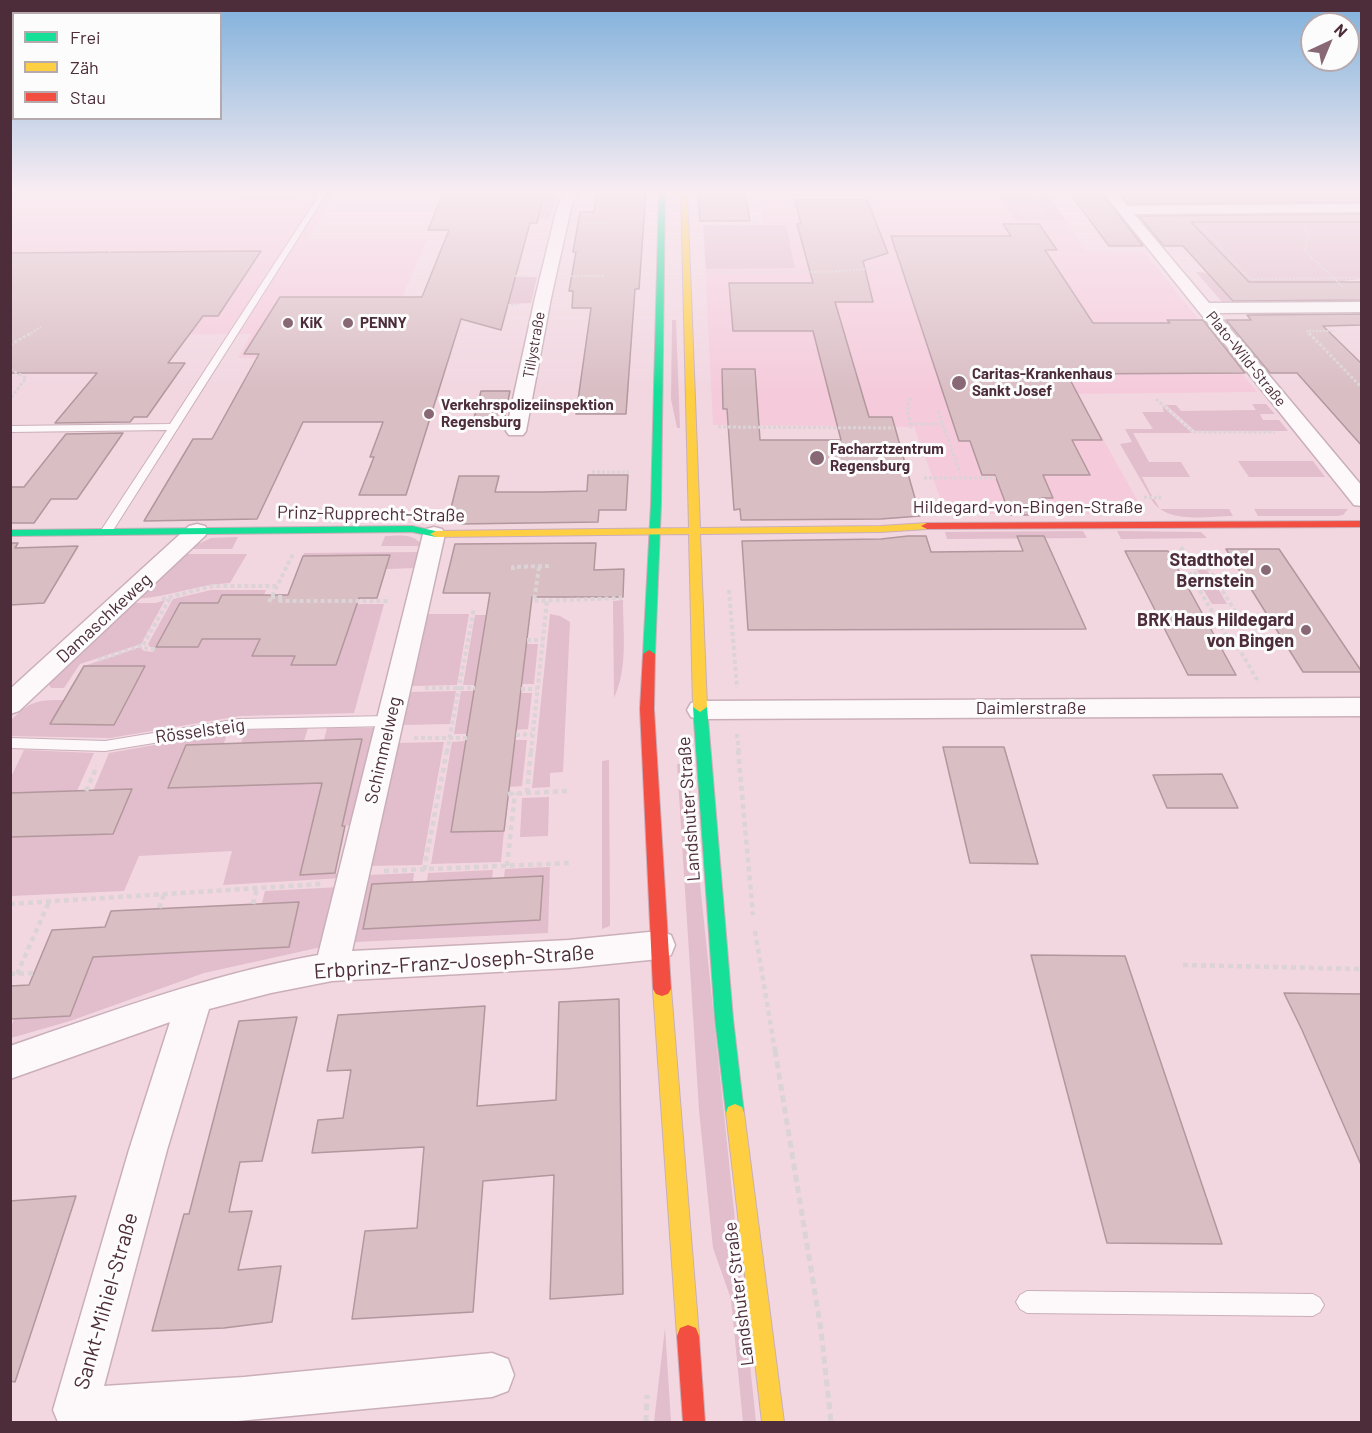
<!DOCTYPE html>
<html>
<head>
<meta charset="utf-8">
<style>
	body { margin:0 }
	#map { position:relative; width:1372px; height:1433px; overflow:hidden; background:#f2d7e1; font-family:Barlow,sans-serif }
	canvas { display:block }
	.frame { position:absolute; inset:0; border:12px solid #4d2d3a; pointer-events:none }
	.legend { position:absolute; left:12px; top:12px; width:210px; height:108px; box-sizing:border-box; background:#fcfcfc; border:2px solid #b6a9ae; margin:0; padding:8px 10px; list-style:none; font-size:18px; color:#4d2d3a }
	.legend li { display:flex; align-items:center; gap:12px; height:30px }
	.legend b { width:30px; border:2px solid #b6a9ae }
	.north { position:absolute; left:1300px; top:12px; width:60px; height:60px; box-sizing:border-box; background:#fcfcfc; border:2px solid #b6a9ae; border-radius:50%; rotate:44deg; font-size:16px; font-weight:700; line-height:24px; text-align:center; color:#4d2d3a }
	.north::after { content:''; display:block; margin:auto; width:21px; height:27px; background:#876874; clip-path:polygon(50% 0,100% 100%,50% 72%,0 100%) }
</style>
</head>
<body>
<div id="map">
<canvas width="1372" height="1433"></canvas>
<div class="frame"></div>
<ul class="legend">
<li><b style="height:8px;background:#16e098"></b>Frei</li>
<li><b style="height:8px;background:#ffcf43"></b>Zäh</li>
<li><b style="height:8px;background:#f24e42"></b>Stau</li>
</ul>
<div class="north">N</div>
</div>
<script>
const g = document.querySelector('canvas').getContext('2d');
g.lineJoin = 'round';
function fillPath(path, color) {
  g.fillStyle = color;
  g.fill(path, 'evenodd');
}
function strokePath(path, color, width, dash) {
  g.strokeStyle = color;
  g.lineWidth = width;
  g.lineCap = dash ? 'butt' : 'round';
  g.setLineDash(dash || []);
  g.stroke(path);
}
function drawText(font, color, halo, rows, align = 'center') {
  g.font = font + ' Barlow,sans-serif';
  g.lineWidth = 6;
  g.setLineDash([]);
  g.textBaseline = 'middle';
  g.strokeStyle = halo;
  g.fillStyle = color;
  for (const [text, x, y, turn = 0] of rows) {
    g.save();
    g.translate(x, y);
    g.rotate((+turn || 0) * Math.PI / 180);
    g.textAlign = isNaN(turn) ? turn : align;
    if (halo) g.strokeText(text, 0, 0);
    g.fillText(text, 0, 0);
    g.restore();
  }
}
fillPath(new Path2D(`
	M 10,191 L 336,191 L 307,240 L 427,240 L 376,358 L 238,358 L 251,334 L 11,336 Z
	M 759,191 L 995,191 L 1015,220 L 1065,220 L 1085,251 L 1144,252 L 1257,392 L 1078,394 L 1145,514 L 946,514 L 914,427 L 713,425 L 703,225 L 763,225 Z`), '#f5cbdb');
fillPath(new Path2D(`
	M 995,191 L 1045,191 L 1065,220 L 1015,220 Z
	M 537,193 L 559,193 L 549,219 L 523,217 Z
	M 1266,221 L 1361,222 L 1361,279 L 1343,281 L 1353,290 L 1336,290 L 1327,282 L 1242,282 L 1205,236 L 1186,222 Z
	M 703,225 L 786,225 L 795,268 L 706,269 Z
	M 1196,272 C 1217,272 1237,287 1252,303 L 1222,302 Z
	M 515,277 L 537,277 L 531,303 L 508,304 Z
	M 672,320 L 676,320 L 680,428 L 677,428 L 671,399 Z
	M 1252,404 L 1266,404 L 1275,414 L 1260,414 L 1263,420 L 1279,420 L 1288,431 L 1195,431 L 1166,405 L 1176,405 L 1181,411 L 1256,410 Z
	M 1162,406 L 1192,433 L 1133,433 L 1149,462 L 1181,462 L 1190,477 L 1142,477 L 1152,496 L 1150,496 L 1120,444 L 1132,442 L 1125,429 L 1153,429 L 1142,412 L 1164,412 Z
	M 1238,461 L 1313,461 L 1325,477 L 1249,477 Z
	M 1151,499 L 1154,499 L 1160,509 L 1229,509 L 1233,516 C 1208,516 1166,525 1151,499 Z
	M 1254,509 L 1348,509 L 1343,515 L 1337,516 L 1258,516 Z
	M 1083,531 L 1087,538 L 947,539 L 945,532 Z
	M 1117,531 L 1201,532 L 1207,538 L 1121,539 Z
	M 385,536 C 398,536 414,532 422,546 L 381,546 Z
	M 238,537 L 232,549 L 188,549 L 211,538 Z
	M 422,552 L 418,568 L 386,569 L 389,555 L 303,556 L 304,553 Z
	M 181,554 L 247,554 L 230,583 C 197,584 167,598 134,599 Z
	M 1197,570 L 1207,570 L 1227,604 L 1212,604 L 1195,576 L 1200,576 Z
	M 211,590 L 266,590 L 264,595 L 222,595 L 218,603 L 180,603 L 156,647 L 198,647 L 202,639 L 262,635 L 253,656 L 295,656 L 291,664 L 336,665 L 275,604 L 384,604 L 354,713 L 240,716 L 110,738 L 11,736 L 11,720 C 30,701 37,700 64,700 L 50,724 L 114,724 L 145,666 L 84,666 L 140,647 L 144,651 L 153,652 L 155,647 L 150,647 L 148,644 L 173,599 Z
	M 165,600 L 141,644 L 80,664 L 64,688 L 51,688 L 48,683 L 131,603 L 156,603 Z
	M 623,600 C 623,633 628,668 614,698 L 613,601 Z
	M 427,614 L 469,614 L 457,685 L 411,686 Z
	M 550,614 L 560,616 L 570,622 L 563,772 L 550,773 L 550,787 L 532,788 Z
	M 475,615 L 487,615 L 476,685 L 463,685 Z
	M 526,644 L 538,644 L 534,684 L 522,684 Z
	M 456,691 L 450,724 L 403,725 L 410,692 Z
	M 461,691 L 475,691 L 467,734 L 454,734 Z
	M 520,693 L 532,693 L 528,729 L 516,730 Z
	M 308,728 L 304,741 L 241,743 L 246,730 Z
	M 327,728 L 377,728 L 354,825 L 311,828 L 300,875 L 344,873 L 342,878 L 223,885 L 232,851 L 139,856 L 124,891 L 11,896 L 10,837 L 113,834 L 132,790 L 93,791 L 109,753 L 228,732 L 224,743 L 186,745 L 169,788 L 352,782 L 362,739 L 324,740 Z
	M 515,740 L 527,740 L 522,786 L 509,787 Z
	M 466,741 L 452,832 L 504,831 L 501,862 L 431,864 L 452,742 Z
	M 444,742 L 422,865 L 367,866 L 395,743 Z
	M 24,750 L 94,753 L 77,791 L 11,793 L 10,779 Z
	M 609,760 L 610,926 L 602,929 L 602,761 Z
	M 677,764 L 686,764 L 690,787 L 756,1422 L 743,1422 L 731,1299 L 713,1248 L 699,1110 Z
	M 549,797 L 548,836 L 520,837 L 522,798 Z
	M 550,867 L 548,933 L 355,942 L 368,875 L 414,873 L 413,882 L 372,884 L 364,929 L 540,920 L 542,876 L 504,877 L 505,869 Z
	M 493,870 L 492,878 L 427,881 L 428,873 Z
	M 340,887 L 326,946 L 204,973 L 70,1021 L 11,1038 L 11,1027 L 14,1019 L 70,1016 L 93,957 L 289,947 L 299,902 L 262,903 L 265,891 Z
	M 665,1328 L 671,1422 L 654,1422 Z`), '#e2bdcb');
const building = new Path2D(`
	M 444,191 L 544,191 L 537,223 L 530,223 L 501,330 L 461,319 L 406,495 L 359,495 L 374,457 L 370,457 L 383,422 L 303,422 L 257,519 L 144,521 L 193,439 L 212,439 L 259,354 L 244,354 L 280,297 L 422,297 L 449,230 L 428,230 Z
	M 616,191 L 646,191 L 639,289 L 635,289 L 626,414 L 576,414 L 591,308 L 572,308 L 573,291 L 569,291 L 576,252 L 573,252 L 580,212 L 594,212 L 597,193 L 616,193 Z
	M 698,191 L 745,191 L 750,221 L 700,221 Z
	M 1133,191 L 1362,191 L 1362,202 L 1128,204 L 1121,195 L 1137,195 Z
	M 1071,195 L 1103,195 L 1143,246 L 1109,246 Z
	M 795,200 L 867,200 L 888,253 L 863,261 L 873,302 L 835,302 L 869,417 L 892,417 L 920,516 L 881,519 L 741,520 L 740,509 L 734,510 L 727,409 L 723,409 L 722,369 L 755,369 L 760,440 L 841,440 L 813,331 L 733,331 L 729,283 L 813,283 L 797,224 L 801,224 Z
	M 1362,214 L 1362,222 L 1191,222 L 1249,282 L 1362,282 L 1362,300 L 1233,301 L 1183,246 L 1164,246 L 1139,216 Z
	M 1003,224 L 1039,224 L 1057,250 L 1045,250 L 1093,323 L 1170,323 L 1167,320 L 1203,320 L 1245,373 L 1067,374 L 1102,440 L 1072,440 L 1090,475 L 1043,475 L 1053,498 L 1042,498 L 1046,509 L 1032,509 L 1035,515 L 1010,515 L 995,475 L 982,475 L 970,441 L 959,441 L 891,236 L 1011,236 Z
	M 261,251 L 218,316 L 203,316 L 168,363 L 185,363 L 147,417 L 134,417 L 130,422 L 55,423 L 97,373 L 10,373 L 10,253 Z
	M 1362,314 L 1362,325 L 1323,326 L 1362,364 L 1362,446 L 1297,373 L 1270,373 L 1226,320 L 1251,320 L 1247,315 Z
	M 481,391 L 510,391 L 504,421 L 473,422 Z
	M 123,433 L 77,499 L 51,499 L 34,523 L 10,523 L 10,487 L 24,487 L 66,434 Z
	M 588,475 L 628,475 L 626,510 L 599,510 L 598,522 L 460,524 L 462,512 L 450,512 L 459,476 L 499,476 L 495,492 L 541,492 L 587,491 Z
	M 908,536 L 926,536 L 931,552 L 1023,551 L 1017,536 L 1044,536 L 1086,629 L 748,630 L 742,541 L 881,539 Z
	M 10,543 L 18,543 L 15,548 L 78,546 L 44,603 L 10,605 Z
	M 596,543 L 594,570 L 624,569 L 623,597 L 532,597 L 504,831 L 451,832 L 490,593 L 443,593 L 455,544 Z
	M 1226,549 L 1279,549 L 1362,672 L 1303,672 Z
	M 1125,551 L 1168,551 L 1236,675 L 1188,675 Z
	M 390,555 L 377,598 L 359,598 L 336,665 L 291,665 L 295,656 L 252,656 L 260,639 L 202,639 L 198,647 L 156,647 L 180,603 L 218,603 L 222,595 L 288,595 L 303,556 Z
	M 84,666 L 145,666 L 114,725 L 50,724 Z
	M 362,739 L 342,826 L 345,826 L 335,873 L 300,875 L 322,783 L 168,788 L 186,745 Z
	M 943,747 L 1004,747 L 1038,864 L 970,863 Z
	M 1222,774 L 1238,808 L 1167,808 L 1153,775 Z
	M 132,789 L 113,834 L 10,837 L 10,793 Z
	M 543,876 L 540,920 L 363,929 L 372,884 Z
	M 299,902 L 289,947 L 93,957 L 70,1016 L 10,1019 L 10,986 L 29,985 L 52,930 L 105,927 L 111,911 Z
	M 1031,955 L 1125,956 L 1222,1244 L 1107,1243 Z
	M 1284,993 L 1362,994 L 1362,1167 L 1302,1030 Z
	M 619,999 L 623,1294 L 550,1299 L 554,1175 L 483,1181 L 473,1312 L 352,1319 L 365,1231 L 417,1228 L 424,1147 L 312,1153 L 318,1120 L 343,1118 L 351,1070 L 327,1071 L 338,1015 L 485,1006 L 477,1106 L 556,1100 L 559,1002 Z
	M 297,1017 L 262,1161 L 240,1162 L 229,1212 L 252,1211 L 238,1270 L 281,1266 L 272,1322 L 224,1328 L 152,1331 L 184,1214 L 189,1214 L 239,1021 Z
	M 76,1196 L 15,1382 L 10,1381 L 10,1201 Z`);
fillPath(building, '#d9bec4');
strokePath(building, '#b2979d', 1.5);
const lane = new Path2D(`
	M 242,191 L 297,191 L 298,192 L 295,194 L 244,194 Z
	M 322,191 L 328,191 L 112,532 L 106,535 L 102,534 L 100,532 L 167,430 L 10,432 L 10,426 L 170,424 Z
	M 390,716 L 397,721 L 390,726 L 239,729 L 105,751 L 10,748 L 10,738 L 105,741 L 239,719 Z
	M 1027,1291 L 1313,1294 L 1320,1298 L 1324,1305 L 1320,1312 L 1313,1316 L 1027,1313 L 1020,1309 L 1016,1302 L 1020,1295 Z`);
const street = new Path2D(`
	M 565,191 L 578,191 L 571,208 L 551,298 L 526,431 L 523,435 L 509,435 L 506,431 L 535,298 L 557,208 Z
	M 1102,191 L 1115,191 L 1127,206 L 1362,204 L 1362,212 L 1134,214 L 1209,303 L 1362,302 L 1362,312 L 1217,313 L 1362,486 L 1362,506 L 1354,505 Z
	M 197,524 L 205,526 L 208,531 L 205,536 L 19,711 L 10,714 L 10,689 L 189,526 Z
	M 434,527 L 442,529 L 445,534 L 352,951 L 569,940 L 659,931 L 671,935 L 675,945 L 671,955 L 659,959 L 569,968 L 332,981 L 271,993 L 209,1009 L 167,1150 L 104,1386 L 244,1377 L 492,1353 L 508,1359 L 514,1375 L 508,1391 L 492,1397 L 227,1422 L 58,1422 L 53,1410 L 129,1150 L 170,1022 L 10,1079 L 10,1046 C 112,1011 212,974 318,955 L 423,534 L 426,529 Z
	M 1362,698 L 1362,716 L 700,719 L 691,717 L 687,710 L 691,703 L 700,701 Z`);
const fast = new Path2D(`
	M 659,191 L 665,191 L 661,504 L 655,654 L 649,658 L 643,654 L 651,504 Z
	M 412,526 L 440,532 L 442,534 L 436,537 L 412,532 L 10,536 L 10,530 Z
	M 700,702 L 707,707 L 733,1019 L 744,1113 L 742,1119 L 735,1122 L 728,1119 L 726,1113 L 715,1019 L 693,707 Z`);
const slow = new Path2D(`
	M 681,191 L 687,191 L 700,528 L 881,526 L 927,523 L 933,526 L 927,529 L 881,532 L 700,534 L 707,707 L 700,712 L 693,707 L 689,534 L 436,537 L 430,534 L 436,531 L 689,528 Z
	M 662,982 L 668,984 L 671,989 L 699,1336 L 696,1344 L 688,1347 L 680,1344 L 677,1336 L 653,989 L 656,984 Z
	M 735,1104 L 742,1107 L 744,1113 L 784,1422 L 762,1422 L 726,1113 L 728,1107 Z`);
const jam = new Path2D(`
	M 1362,521 L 1362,527 L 927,529 L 921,526 L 927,523 Z
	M 649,650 L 655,654 L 654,709 L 671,989 L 668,994 L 662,996 L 656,994 L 653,989 L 640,709 L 643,654 Z
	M 688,1325 L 696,1328 L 699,1336 L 705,1422 L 683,1422 L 677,1336 L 680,1328 Z`);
strokePath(lane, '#caafba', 2);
strokePath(street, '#caafba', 3);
strokePath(fast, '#caafba', 2);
strokePath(slow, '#caafba', 2);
strokePath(jam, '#caafba', 2);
strokePath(new Path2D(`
	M 1037,191 L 1041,209
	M 590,192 L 616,192
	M 593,204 L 595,192
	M 1041,209 L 1042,214 L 1029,218 L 1018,213 Z
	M 583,223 L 612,223
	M 707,224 L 757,224
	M 1203,228 L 1250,279 L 1362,278
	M 1305,228 L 1308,235 L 1305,251 L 1343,287
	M 109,252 L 118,243
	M 709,272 L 827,272 L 879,268
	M 515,276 L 527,276
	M 570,276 L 605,276
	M 508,305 L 519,305
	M 28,335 L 41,327
	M 1310,335 L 1307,331 L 1335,331`), '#dbd3d6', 2, [2, 1.5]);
strokePath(new Path2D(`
	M 1309,333 L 1362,388
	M 10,345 L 31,333
	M 10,369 L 26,378 L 10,399
	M 911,398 L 907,406 L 911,428
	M 1156,399 L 1193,432 L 1275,432
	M 938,411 L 960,473
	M 910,424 L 942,424
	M 718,427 L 894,428
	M 592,472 L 629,472
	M 924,478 L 996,478
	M 1144,497 L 1160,498 L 1158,494`), '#dbd3d6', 3, [3, 2]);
strokePath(new Path2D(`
	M 1181,547 L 1196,574 L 1190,574 L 1233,647 L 1238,647 L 1259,683
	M 539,567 L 534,601 L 622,598
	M 1193,568 L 1208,568 L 1245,627 L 1221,627
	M 513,570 L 513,567 L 547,566 L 547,570
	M 729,590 L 737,688
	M 271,597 L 282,597 L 280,601 L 390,601
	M 162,599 L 212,586 L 276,586
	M 269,602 L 294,552
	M 527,640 L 543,640
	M 155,649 L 147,649 L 143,645 L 170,598
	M 98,660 L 143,645
	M 425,688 L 475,688
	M 521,689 L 537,689
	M 737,734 L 739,752
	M 516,735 L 532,734
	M 414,738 L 467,738
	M 447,752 L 474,608
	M 531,752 L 547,600`), '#dbd3d6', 4, [4, 3]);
strokePath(new Path2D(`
	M 738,750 L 753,915
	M 86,791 L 97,766
	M 527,793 L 531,750
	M 508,794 L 569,791
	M 507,866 L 515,793
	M 424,870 L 447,750
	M 384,871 L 569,863
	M 10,904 L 321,884
	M 253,904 L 257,888
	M 159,908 L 164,894
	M 755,931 L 775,1051
	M 1183,965 L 1362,969
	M 10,974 L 34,973
	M 17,974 L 49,902`), '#dbd3d6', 4.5, [5, 4]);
strokePath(new Path2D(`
	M 775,1050 L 821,1330 L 831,1422
	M 646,1422 L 647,1395`), '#dbd3d6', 5, [7, 4.5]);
fillPath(lane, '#fdf9fa');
fillPath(street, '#fdf9fa');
fillPath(fast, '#16e098');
fillPath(slow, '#ffcf43');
fillPath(jam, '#f24e42');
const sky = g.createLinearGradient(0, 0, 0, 391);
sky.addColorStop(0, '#7fb0db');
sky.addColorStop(0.49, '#f9edf2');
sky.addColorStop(1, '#f9edf200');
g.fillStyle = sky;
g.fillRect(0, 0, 1372, 391);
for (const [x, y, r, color] of [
	[288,323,6,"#876874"],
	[348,323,6,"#876874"],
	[959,383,8,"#876874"],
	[429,414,6,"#876874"],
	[817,458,8,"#876874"],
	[1266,570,6,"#876874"],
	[1306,630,6,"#876874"]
]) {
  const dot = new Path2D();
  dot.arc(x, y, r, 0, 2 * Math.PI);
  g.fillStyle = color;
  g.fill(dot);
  strokePath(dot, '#fcfcfc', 2);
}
drawText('bold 15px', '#4d2d3a', '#fcfcfc', [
	["KiK",300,323],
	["PENNY",360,323],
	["Caritas-Krankenhaus",972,374],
	["Sankt Josef",972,391],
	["Verkehrspolizeiinspektion",441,405],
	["Regensburg",441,422],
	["Facharztzentrum",830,449],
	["Regensburg",830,466]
], 'left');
drawText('15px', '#4d2d3a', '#fcfcfc', [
	["Tillystraße",534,345,-80],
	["Plato-Wild-Straße",1246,359,51]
]);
drawText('18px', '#4d2d3a', '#fcfcfc', [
	["Hildegard-von-Bingen-Straße",1028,507],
	["Prinz-Rupprecht-Straße",371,514,1],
	["Damaschkeweg",104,618,-43],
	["Daimlerstraße",1031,708],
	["Rösselsteig",200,731,-8],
	["Schimmelweg",383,750,-77],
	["Landshuter Straße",689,809,-94],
	["Landshuter Straße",739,1294,-97]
]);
drawText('bold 18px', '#4d2d3a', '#fcfcfc', [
	["Stadthotel",1254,560],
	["Bernstein",1254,581],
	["BRK Haus Hildegard",1294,620],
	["von Bingen",1294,641]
], 'right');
drawText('21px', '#4d2d3a', '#fcfcfc', [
	["Erbprinz-Franz-Joseph-Straße",454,962,-4],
	["Sankt-Mihiel-Straße",106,1301,-74]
]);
</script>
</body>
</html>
